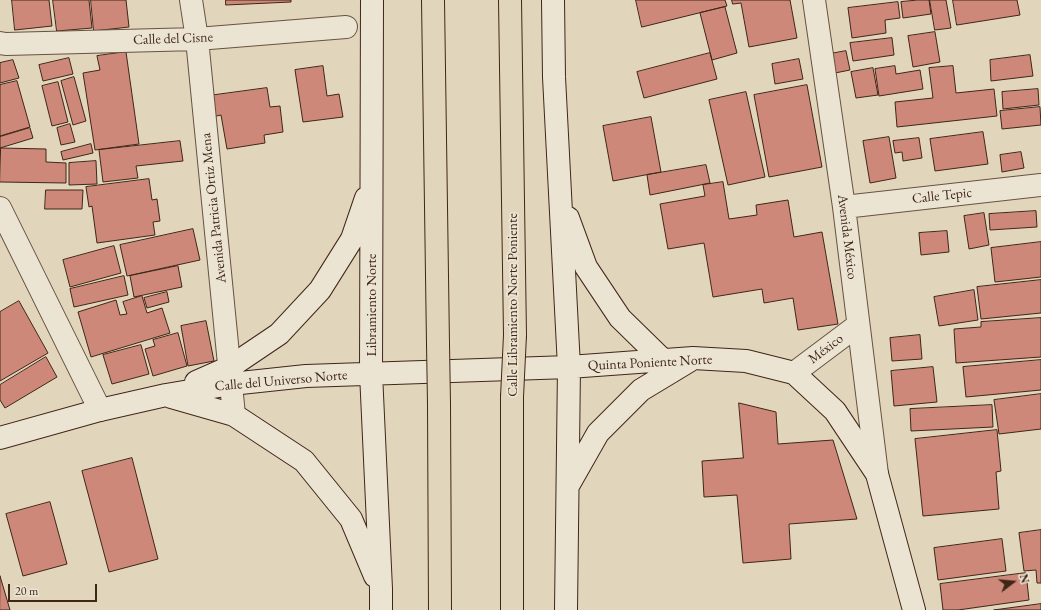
<!DOCTYPE html>
<html>
<head>
<meta charset="utf-8">
<style>
	body { margin:0 }
	#map { position:relative; width:1041px; height:610px; overflow:hidden; background:#e1d5bc; font-family:"EB Garamond",serif }
	canvas { display:block }
	.north { position:absolute; left:993px; top:562px; width:40px; height:40px; -webkit-text-stroke:3px #ece4d3; paint-order:stroke; rotate:74deg; font-size:11px; font-weight:700; line-height:16px; text-align:center; color:#402617 }
	.north::after { content:''; display:block; margin:auto; width:14px; height:18px; background:#402617; clip-path:polygon(50% 0,100% 100%,50% 72%,0 100%) }
	.scale { position:absolute; left:8px; top:584px; width:89px; height:18px; box-sizing:border-box; border:2px solid #402617; border-top:0; padding-left:5px; font-size:12px; line-height:14px; white-space:nowrap; color:#402617; -webkit-text-stroke:3px #ece4d3; paint-order:stroke }
</style>
</head>
<body>
<div id="map">
<canvas width="1041" height="610"></canvas>
<div class="north">N</div>
<div class="scale">20 m</div>
</div>
<script>
const g = document.querySelector('canvas').getContext('2d');
g.lineJoin = 'round';
function fillPath(path, color) {
  g.fillStyle = color;
  g.fill(path, 'evenodd');
}
function strokePath(path, color, width, dash) {
  g.strokeStyle = color;
  g.lineWidth = width;
  g.lineCap = dash ? 'butt' : 'round';
  g.setLineDash(dash || []);
  g.stroke(path);
}
function drawText(font, color, halo, rows, align = 'center') {
  g.font = font + ' "EB Garamond",serif';
  g.lineWidth = 3.5;
  g.setLineDash([]);
  g.textBaseline = 'middle';
  g.strokeStyle = halo;
  g.fillStyle = color;
  for (const [text, x, y, turn = 0] of rows) {
    g.save();
    g.translate(x, y);
    g.rotate((+turn || 0) * Math.PI / 180);
    g.textAlign = isNaN(turn) ? turn : align;
    if (halo) g.strokeText(text, 0, 0);
    g.fillText(text, 0, 0);
    g.restore();
  }
}
const building = new Path2D(`
	M 12,0 L 49,0 L 52,26 L 15,30 Z
	M 53,0 L 89,0 L 92,28 L 57,31 Z
	M 91,0 L 126,0 L 129,27 L 94,31 Z
	M 226,0 L 291,0 L 291,2 L 226,5 Z
	M 636,0 L 725,0 L 727,6 L 642,27 Z
	M 732,0 L 790,0 L 797,38 L 749,47 L 741,3 L 733,4 Z
	M 918,0 L 929,0 L 931,14 L 903,18 L 901,2 Z
	M 930,0 L 946,0 L 951,28 L 935,30 Z
	M 953,0 L 1017,0 L 1020,15 L 957,25 Z
	M 898,2 L 900,18 L 885,20 L 886,33 L 852,38 L 848,8 Z
	M 725,7 L 737,53 L 712,60 L 700,13 Z
	M 935,32 L 940,62 L 913,67 L 908,36 Z
	M 892,38 L 894,55 L 853,61 L 850,43 Z
	M 846,51 L 850,70 L 835,73 L 830,54 Z
	M 126,52 L 139,144 L 95,150 L 83,73 L 100,70 L 97,56 Z
	M 710,53 L 717,79 L 644,98 L 637,72 Z
	M 1030,55 L 1033,76 L 991,81 L 990,60 Z
	M 69,58 L 73,74 L 43,81 L 39,65 Z
	M 799,59 L 803,79 L 775,84 L 772,64 Z
	M 13,60 L 19,78 L 0,83 L 0,63 Z
	M 323,66 L 327,96 L 339,94 L 343,117 L 303,122 L 295,70 Z
	M 895,66 L 896,74 L 920,70 L 923,89 L 879,96 L 875,69 Z
	M 953,66 L 956,93 L 994,89 L 997,116 L 897,127 L 895,102 L 933,98 L 929,68 Z
	M 873,68 L 878,95 L 856,98 L 851,72 Z
	M 74,77 L 86,121 L 73,125 L 61,81 Z
	M 17,81 L 30,127 L 0,136 L 0,85 Z
	M 58,82 L 68,122 L 52,126 L 42,86 Z
	M 807,85 L 822,167 L 769,177 L 754,95 Z
	M 267,88 L 270,107 L 280,106 L 283,132 L 264,135 L 265,143 L 227,149 L 221,115 L 212,117 L 208,96 Z
	M 1038,89 L 1039,105 L 1003,109 L 1002,92 Z
	M 746,92 L 765,177 L 728,185 L 709,100 Z
	M 1040,107 L 1041,125 L 1002,129 L 1000,111 Z
	M 651,117 L 661,172 L 613,181 L 603,126 Z
	M 70,124 L 75,142 L 61,145 L 57,128 Z
	M 30,128 L 33,138 L 0,148 L 0,137 Z
	M 983,132 L 988,164 L 935,171 L 930,139 Z
	M 889,137 L 896,178 L 870,183 L 863,141 Z
	M 919,138 L 922,158 L 903,161 L 902,152 L 895,153 L 893,141 Z
	M 180,141 L 183,161 L 136,166 L 138,178 L 103,182 L 99,150 Z
	M 91,144 L 93,153 L 63,160 L 61,152 Z
	M 1,148 L 46,149 L 46,162 L 66,163 L 66,183 L 0,182 Z
	M 1021,152 L 1024,168 L 1002,172 L 1000,155 Z
	M 96,161 L 97,184 L 69,185 L 69,163 Z
	M 706,165 L 710,183 L 650,195 L 647,175 Z
	M 149,179 L 152,200 L 157,199 L 160,221 L 153,222 L 155,235 L 97,243 L 92,206 L 89,207 L 86,187 Z
	M 723,182 L 729,219 L 757,215 L 756,205 L 788,200 L 794,237 L 822,232 L 838,324 L 798,330 L 793,298 L 764,303 L 762,289 L 713,297 L 704,243 L 668,249 L 660,204 L 705,196 L 703,185 Z
	M 46,190 L 83,190 L 82,209 L 45,209 Z
	M 1036,211 L 1037,227 L 990,230 L 989,214 Z
	M 984,213 L 989,245 L 969,249 L 964,216 Z
	M 193,229 L 200,260 L 127,276 L 120,245 Z
	M 947,231 L 949,252 L 921,255 L 919,233 Z
	M 1041,242 L 1041,277 L 995,282 L 991,248 Z
	M 114,246 L 121,273 L 70,287 L 63,260 Z
	M 178,266 L 182,287 L 134,297 L 130,276 Z
	M 124,276 L 128,295 L 74,307 L 70,289 Z
	M 1041,280 L 1041,313 L 981,319 L 977,287 Z
	M 974,290 L 978,320 L 939,326 L 934,297 Z
	M 167,292 L 169,302 L 147,308 L 144,298 Z
	M 142,296 L 147,313 L 162,308 L 170,333 L 91,357 L 78,312 L 116,300 L 120,315 L 127,314 L 123,302 Z
	M 19,301 L 48,353 L 0,381 L 0,312 Z
	M 1041,318 L 1041,357 L 956,363 L 954,329 L 981,327 L 981,322 Z
	M 206,321 L 214,361 L 188,366 L 181,326 Z
	M 178,333 L 187,366 L 153,376 L 145,349 L 155,346 L 153,340 Z
	M 920,335 L 922,359 L 892,361 L 890,338 Z
	M 141,345 L 149,374 L 112,384 L 103,355 Z
	M 46,357 L 57,377 L 5,408 L 0,400 L 0,385 Z
	M 1041,360 L 1041,390 L 966,397 L 963,367 Z
	M 933,367 L 937,402 L 894,406 L 891,371 Z
	M 1041,394 L 1041,429 L 999,434 L 994,400 Z
	M 739,403 L 776,412 L 778,444 L 833,440 L 857,519 L 789,524 L 791,559 L 743,563 L 737,495 L 704,497 L 702,461 L 743,458 Z
	M 992,405 L 993,427 L 911,431 L 910,409 Z
	M 997,430 L 1001,471 L 996,472 L 999,509 L 923,516 L 915,439 Z
	M 132,458 L 158,559 L 109,572 L 82,471 Z
	M 50,502 L 67,564 L 23,576 L 6,514 Z
	M 1041,530 L 1041,583 L 1037,583 L 1036,570 L 1024,571 L 1019,533 Z
	M 1002,539 L 1006,571 L 938,580 L 934,548 Z
	M 1026,573 L 1029,600 L 958,610 L 943,610 L 940,584 Z
	M 0,576 L 10,610 L 0,610 Z
	M 1041,604 L 1041,610 L 994,610 Z`);
fillPath(building, '#cd8879');
strokePath(building, '#402617', 1);
const street = new Path2D(`
	M 191,0 L 197,39 L 234,415
	M 814,0 L 844,207 L 877,474
	M 0,43 L 6,44 L 197,39 L 346,27
	M 844,207 L 1041,185
	M 0,208 L 100,410
	M 794,373 L 858,325`);
const secondary = new Path2D(`
	M 372,0 L 371,373 L 381,589 L 381,610
	M 553,0 L 554,77 L 569,367 L 566,610
	M 568,218 L 586,267 L 620,318 L 664,361
	M 196,382 L 230,367 L 279,334 L 320,290 L 352,239 L 366,198
	M 171,397 L 234,415 L 304,461 L 351,519 L 375,576
	M 0,438 L 100,410 L 166,395 L 231,384 L 306,376 L 569,367 L 693,358 L 746,361 L 794,373 L 835,411 L 877,474 L 914,610
	M 569,484 L 598,433 L 641,390 L 689,361`);
const highway = new Path2D(`
	M 433,0 L 438,344
	M 510,0 L 515,335
	M 512,397 L 512,610
	M 439,404 L 440,610`);
strokePath(street, '#685240', 24);
strokePath(secondary, '#402617', 24);
strokePath(highway, '#402617', 24);
strokePath(street, '#ece4d3', 22);
strokePath(secondary, '#ece4d3', 22);
strokePath(highway, '#e1d5bc', 22);
const highwayBridge = new Path2D(`
	M 438,344 L 439,404
	M 512,397 L 515,335`);
strokePath(highwayBridge, '#402617', 24, []);
strokePath(highwayBridge, '#e1d5bc', 22);
drawText('14px', '#402617', '#ece4d3', [
	["Calle del Cisne",173,39,-2],
	["Calle Tepic",942,196,-6],
	["Avenida Patricia Ortiz Mena",214,208,-96],
	["Avenida México",847,237,83],
	["Libramiento Norte",372,305,-90],
	["Calle Libramiento Norte Poniente",513,305,-90],
	["México",826,349,-37],
	["Quinta Poniente Norte",650,363,-3],
	["Calle del Universo Norte",281,381,-5]
]);
</script>
</body>
</html>
